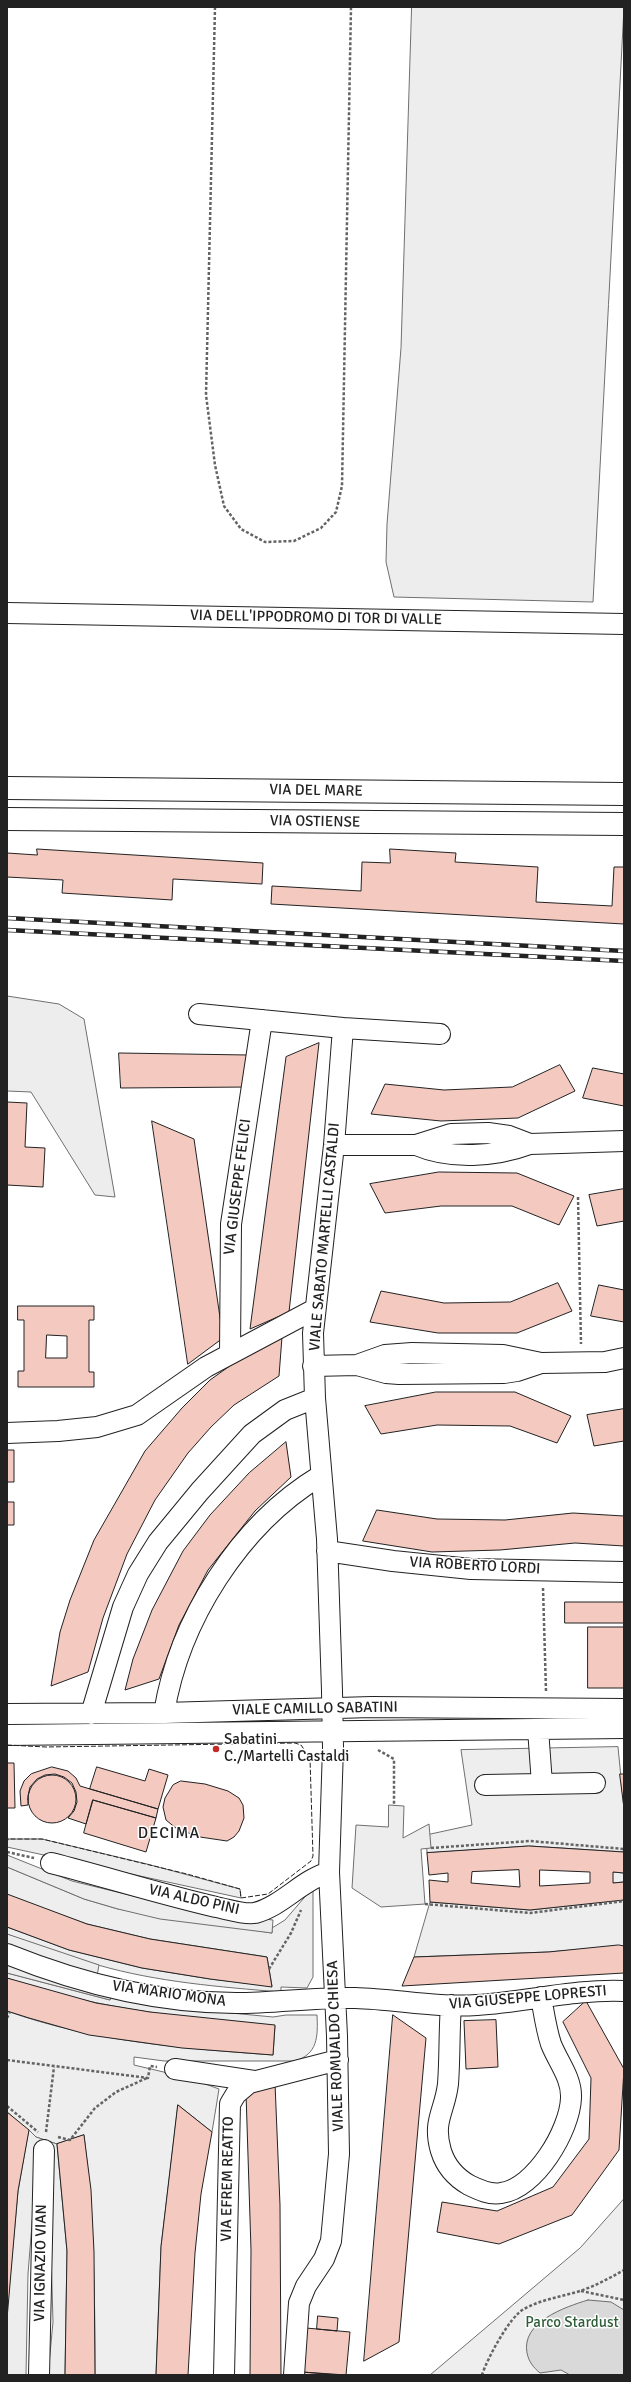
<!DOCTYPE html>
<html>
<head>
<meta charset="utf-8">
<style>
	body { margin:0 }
	#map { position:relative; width:631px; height:2382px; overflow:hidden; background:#fff; font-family:Signika,sans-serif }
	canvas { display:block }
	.frame { position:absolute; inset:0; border:8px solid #222; pointer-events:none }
</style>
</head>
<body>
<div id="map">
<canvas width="631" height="2382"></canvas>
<div class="frame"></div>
</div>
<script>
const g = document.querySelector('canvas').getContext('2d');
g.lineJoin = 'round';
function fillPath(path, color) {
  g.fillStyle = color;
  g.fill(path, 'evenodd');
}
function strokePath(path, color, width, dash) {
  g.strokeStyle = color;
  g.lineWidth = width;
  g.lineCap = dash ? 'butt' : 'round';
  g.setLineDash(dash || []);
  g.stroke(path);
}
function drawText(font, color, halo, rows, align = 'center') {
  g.font = font + ' Signika,sans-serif';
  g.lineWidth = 3;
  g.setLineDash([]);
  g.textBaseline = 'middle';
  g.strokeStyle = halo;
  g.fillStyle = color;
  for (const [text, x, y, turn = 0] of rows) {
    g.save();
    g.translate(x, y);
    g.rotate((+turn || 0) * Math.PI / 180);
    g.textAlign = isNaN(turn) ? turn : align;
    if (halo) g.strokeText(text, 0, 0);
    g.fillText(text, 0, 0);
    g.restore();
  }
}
const green = new Path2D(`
	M 618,1747 L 624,1808 L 624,1852 L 529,1846 L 427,1853 L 426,1835 L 472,1825 L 461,1750 Z
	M 7,1867 L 84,1899 L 118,1909 L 272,1933 L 272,1928 L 285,1920 L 310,1891 L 313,1891 L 313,1977 L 307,1988 L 281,1987 L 281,1992 C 220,1987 157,1982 98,1965 C 71,1957 44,1947 17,1938 L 7,1934 L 7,1927 L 69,1950 L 142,1968 L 210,1979 L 272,1986 L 267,1957 L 150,1939 L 87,1924 L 14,1898 L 7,1894 Z
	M 613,1872 L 624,1873 L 624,1882 L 613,1883 Z
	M 624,1900 L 624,1946 L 548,1952 L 414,1957 L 430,1902 L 530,1910 Z
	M 7,1973 L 110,2000 L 112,1995 L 199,2010 L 273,2017 L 286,2015 L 317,2015 C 318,2036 318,2055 294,2061 L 164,2061 L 134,2057 L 134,2065 L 189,2078 L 219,2089 L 212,2132 L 178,2105 L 161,2247 L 156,2375 L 95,2375 C 95,2294 94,2215 84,2135 L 57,2144 L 36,2137 L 7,2112 L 7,2011 C 94,2042 181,2048 273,2055 L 275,2026 C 185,2018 93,2009 7,1978 Z
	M 624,2199 L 624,2375 L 430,2375 L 580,2248 Z`);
fillPath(green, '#eee');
strokePath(green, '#6f6f6f', 1);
const parking = new Path2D(`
	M 412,7 L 624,7 L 593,602 L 394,597 L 386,562 L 387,524 L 401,348 Z
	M 7,996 L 59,1004 L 84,1019 L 115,1197 L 95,1195 L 31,1092 L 7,1091 Z
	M 389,1805 L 404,1806 L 403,1838 L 429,1824 L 431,1848 L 421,1849 L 425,1904 L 381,1907 L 352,1888 L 356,1825 L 388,1827 Z
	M 8,1839 L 42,1839 L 147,1864 L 240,1889 L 241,1898 L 7,1847 Z
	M 7,1855 L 72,1881 L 154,1901 L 229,1915 L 273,1920 L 272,1933 L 160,1919 L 118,1909 L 84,1899 L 7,1867 Z
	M 7,1934 L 99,1965 L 97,1976 L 7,1945 Z
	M 7,1959 L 112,1995 L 110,2000 L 7,1973 Z
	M 29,2130 L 36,2137 L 57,2144 L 67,2251 L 65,2375 L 48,2375 L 53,2322 L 48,2149 L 36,2173 L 28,2274 L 26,2375 L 7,2375 L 7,2310 L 18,2191 Z`);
fillPath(parking, '#ededed');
strokePath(parking, '#6f6f6f', 1);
const water = new Path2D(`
	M 588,2300 L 611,2302 L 624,2310 L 624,2375 L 570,2375 L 561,2370 L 540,2373 C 533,2367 529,2362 527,2353 C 521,2322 565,2307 588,2300 Z`);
fillPath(water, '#d9d9d9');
strokePath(water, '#6f6f6f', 1);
const building = new Path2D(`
	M 37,849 L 263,863 L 262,884 L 173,879 L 172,900 L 62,893 L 63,880 L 7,877 L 7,853 L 37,855 Z
	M 390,849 L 456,853 L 455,862 L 538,867 L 536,902 L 612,906 L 614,867 L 624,867 L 624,924 L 271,904 L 272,886 L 361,891 L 362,862 L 390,863 Z
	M 319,1043 L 289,1312 L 250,1329 L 286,1057 Z
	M 119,1053 L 248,1055 L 249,1087 L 121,1088 Z
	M 560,1065 L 575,1091 L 518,1118 L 441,1121 L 371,1114 L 385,1084 L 444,1090 L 512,1087 Z
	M 593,1068 L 624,1074 L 624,1106 L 583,1098 Z
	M 7,1102 L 27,1103 L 25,1147 L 45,1148 L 43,1187 L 7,1185 Z
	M 152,1121 L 194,1139 L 223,1338 L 188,1364 Z
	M 439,1172 L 517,1173 L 574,1196 L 559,1225 L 512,1206 L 441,1206 L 385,1213 L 370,1184 Z
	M 624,1189 L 624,1221 L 597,1226 L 589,1195 Z
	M 558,1283 L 572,1311 L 517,1333 L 438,1333 L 370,1322 L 381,1291 L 444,1303 L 510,1302 Z
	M 599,1285 L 624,1290 L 624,1322 L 591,1316 Z
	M 18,1306 L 94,1306 L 94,1320 L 89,1320 L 89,1372 L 94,1372 L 94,1387 L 18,1387 L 18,1371 L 24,1371 L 24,1320 L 18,1320 ZM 47,1335 L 67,1336 L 67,1358 L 46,1358 Z
	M 282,1337 L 279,1376 L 234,1405 L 211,1427 L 188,1453 L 155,1500 L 127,1554 L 103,1618 L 88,1672 L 51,1686 L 60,1632 L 70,1600 L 94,1540 L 145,1451 L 182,1408 L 210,1380 L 248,1353 Z
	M 436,1392 L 515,1392 L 571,1416 L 557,1443 L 510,1426 L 437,1425 L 381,1434 L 365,1406 Z
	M 624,1409 L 624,1441 L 594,1446 L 587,1415 Z
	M 286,1442 L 291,1477 L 255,1511 L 208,1570 L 179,1625 L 159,1679 L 125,1690 L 133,1659 L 152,1610 L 183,1551 L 210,1515 L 249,1473 Z
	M 7,1450 L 14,1450 L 14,1482 L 7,1482 Z
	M 7,1502 L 14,1502 L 14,1525 L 7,1525 Z
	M 377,1510 L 437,1519 L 505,1520 L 573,1513 L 624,1516 L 624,1546 L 575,1543 L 500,1550 L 432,1552 L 363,1541 Z
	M 565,1602 L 624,1602 L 624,1623 L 565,1623 Z
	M 588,1627 L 624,1627 L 624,1688 L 588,1688 Z
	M 7,1763 L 14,1763 L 15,1808 L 7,1808 Z
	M 52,1767 L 68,1771 L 76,1778 L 80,1786 L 158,1809 L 156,1818 L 93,1800 L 86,1824 L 68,1818 L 74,1811 L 77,1802 L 76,1792 L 72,1783 L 64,1777 L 55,1774 L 45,1775 L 37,1779 L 30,1787 L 28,1796 L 28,1805 L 21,1806 L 20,1791 L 24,1781 L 31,1774 Z
	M 97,1767 L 145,1781 L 149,1769 L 168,1775 L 158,1809 L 90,1789 Z
	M 620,1774 L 624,1774 L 624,1808 Z
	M28 1799a24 24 0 1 1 48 0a24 24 0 1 1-48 0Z
	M 181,1781 L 205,1784 L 228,1791 L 239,1798 L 243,1805 L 244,1818 L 239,1831 L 234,1837 L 227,1841 L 200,1837 L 177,1829 L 166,1820 L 163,1807 L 165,1798 L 173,1785 Z
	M 93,1800 L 156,1818 L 146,1852 L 84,1833 Z
	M 529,1846 L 624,1852 L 624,1873 L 613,1872 L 613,1883 L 624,1882 L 624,1900 L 530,1910 L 430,1902 L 429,1880 L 448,1882 L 448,1873 L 429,1875 L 427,1853 ZM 519,1870 L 520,1887 L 471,1883 L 472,1872 ZM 540,1870 L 590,1872 L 590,1883 L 540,1886 Z
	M 7,1894 L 87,1924 L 150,1939 L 267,1957 L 272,1987 L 210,1979 L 142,1968 L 69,1950 L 7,1927 Z
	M 619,1945 L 624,1946 L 624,1973 L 402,1986 L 414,1957 L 548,1952 Z
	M 7,1978 L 96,2003 L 150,2012 L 275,2025 L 273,2055 L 182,2048 L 89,2035 L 29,2018 L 7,2011 Z
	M 586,2001 L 624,2069 L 619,2150 L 572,2215 L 499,2244 L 437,2232 L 442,2202 L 497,2211 L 553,2187 L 589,2139 L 591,2078 L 563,2022 Z
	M 393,2015 L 426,2038 L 399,2342 L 364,2361 Z
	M 496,2020 L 498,2067 L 466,2069 L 464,2021 Z
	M 275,2083 L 280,2205 L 281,2375 L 250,2375 L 251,2250 L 246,2093 Z
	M 178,2105 L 212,2132 L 201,2194 L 195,2253 L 188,2375 L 156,2375 L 161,2247 Z
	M 7,2112 L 29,2130 L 18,2191 L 7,2319 Z
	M 84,2135 L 91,2190 L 94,2252 L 95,2375 L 65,2375 L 67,2251 L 57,2144 Z
	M 318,2316 L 338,2318 L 337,2331 L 317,2329 Z
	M 306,2328 L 350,2332 L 346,2375 L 302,2372 Z
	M 302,2372 L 338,2375 L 302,2375 Z`);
fillPath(building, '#f3c9c0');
strokePath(building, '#222', 1);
const minor = new Path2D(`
	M 7,613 L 624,624
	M 199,1014 L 343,1028 L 334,1145 L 313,1333 L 315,1398 L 327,1539 L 332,1691 L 333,1747 L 329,1872 L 337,2036 L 339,2154 L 331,2241 L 324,2259 L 306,2286 L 299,2303 L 294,2375
	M 343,1028 L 440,1034
	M 530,1144 L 624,1141
	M 334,1145 L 416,1145 L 451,1134 L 488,1133 L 509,1136 L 530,1144 C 495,1157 451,1160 416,1145
	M 230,1354 L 231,1224 L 262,1020
	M 357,1365 L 386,1373 L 399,1374 L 504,1373 L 517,1371 L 541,1363
	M 313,1366 L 357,1365 L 385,1355 L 412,1353 L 503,1355 L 541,1363 L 605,1362 L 624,1358
	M 7,1433 L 58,1431 L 97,1427 L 137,1415 L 206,1367 L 315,1309
	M 327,1551 L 393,1561 L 471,1569 L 624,1572
	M 164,1713 C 179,1621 239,1525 320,1476
	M 7,1714 L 164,1713 L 372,1707 L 624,1709
	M 91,1714 L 123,1607 L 138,1574 L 158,1542 L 200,1491 L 252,1434 L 285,1410 L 315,1398
	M 538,1729 L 542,1784
	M 7,1735 L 624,1728
	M 485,1785 L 595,1783
	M 51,1863 C 106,1877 160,1894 216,1907 C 227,1909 244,1915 255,1913 C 282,1906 302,1880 329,1872
	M 7,1954 C 79,1983 158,2003 236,2003 C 276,2003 315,1997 355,1998 C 396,1999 436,2008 477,2005 C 527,2002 574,1989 624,1991
	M 451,2005 C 449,2031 450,2058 448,2084 C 445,2111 432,2121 441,2151 C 446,2167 455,2177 469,2185 C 479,2190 490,2195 501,2193 C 535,2189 570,2130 571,2098 C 572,2078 558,2062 551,2044 C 546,2029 544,2013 541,1997
	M 175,2069 L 254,2081
	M 39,2375 L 44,2150
	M 224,2375 L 230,2104 L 236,2094 L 249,2083 L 338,2060`);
const major = new Path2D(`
	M 7,788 L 624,794
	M 7,819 L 624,824`);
strokePath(minor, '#222', 22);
strokePath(major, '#222', 24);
strokePath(new Path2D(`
	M 215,7 L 206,395 L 215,465 L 224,506 L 241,529 L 265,542 L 294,541 L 321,528 L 336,512 L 342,486 L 351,7
	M 578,1197 L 581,1344
	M 543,1588 L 546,1691
	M 378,1750 L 394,1759 L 394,1806
	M 431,1848 L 530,1841 L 624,1849
	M 7,1852 L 34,1858
	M 425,1904 L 530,1913 L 624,1901
	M 269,1969 L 291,1933 L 301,1910
	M 7,2018 L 10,2012
	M 7,2060 L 148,2078 L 150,2066 L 157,2067
	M 7,2106 L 38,2132
	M 46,2132 L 54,2067
	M 58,2137 L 70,2140 L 95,2108 L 116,2092 L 147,2078
	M 581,2291 L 624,2300
	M 482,2375 C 487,2359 510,2316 524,2309 C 542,2299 561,2297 580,2291 C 595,2286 610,2278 624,2270`), '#646464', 2.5, [3, 2]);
strokePath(minor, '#fff', 20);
strokePath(major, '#fff', 22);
const rail = new Path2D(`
	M 7,918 L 624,951
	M 7,930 L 624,961`);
strokePath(rail, '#222', 4.5);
strokePath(rail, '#fff', 3, [9]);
strokePath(new Path2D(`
	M 7,1745 L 46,1747 L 295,1743 L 301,1745 L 310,1758 L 313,1856 L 311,1861 L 268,1894 L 241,1898 L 240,1889 L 187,1874 L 42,1839 L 8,1839 L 7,1843`), '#222', 1, [5, 2]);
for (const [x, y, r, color] of [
	[216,1749,4,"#c62828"]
]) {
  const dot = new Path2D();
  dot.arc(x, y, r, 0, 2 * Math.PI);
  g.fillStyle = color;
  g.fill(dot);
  strokePath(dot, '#fff', 1.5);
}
drawText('15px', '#222', '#fff', [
	["VIA DELL'IPPODROMO DI TOR DI VALLE",316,618,1],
	["VIA DEL MARE",316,791,1],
	["VIA OSTIENSE",315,822,1],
	["VIA GIUSEPPE FELICI",238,1187,-83],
	["VIALE SABATO MARTELLI CASTALDI",325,1237,-85],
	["VIA ROBERTO LORDI",475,1566,3],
	["VIALE CAMILLO SABATINI",315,1709,-1],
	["VIA ALDO PINI",194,1900,13],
	["VIA MARIO MONA",169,1994,8],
	["VIA GIUSEPPE LOPRESTI",528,1998,-5],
	["VIALE ROMUALDO CHIESA",336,2046,-92],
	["VIA EFREM REATTO",228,2179,-89],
	["VIA IGNAZIO VIAN",41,2263,-89]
]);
drawText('15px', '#222', '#fff', [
	["Sabatini",224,1740],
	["C./Martelli Castaldi",224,1757]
], 'left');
drawText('15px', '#2f5e38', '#fff', [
	["Parco Stardust",572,2323]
]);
g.letterSpacing = '1px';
drawText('16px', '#222', '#fff', [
	["DECIMA",169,1834]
]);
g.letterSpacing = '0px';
</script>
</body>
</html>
